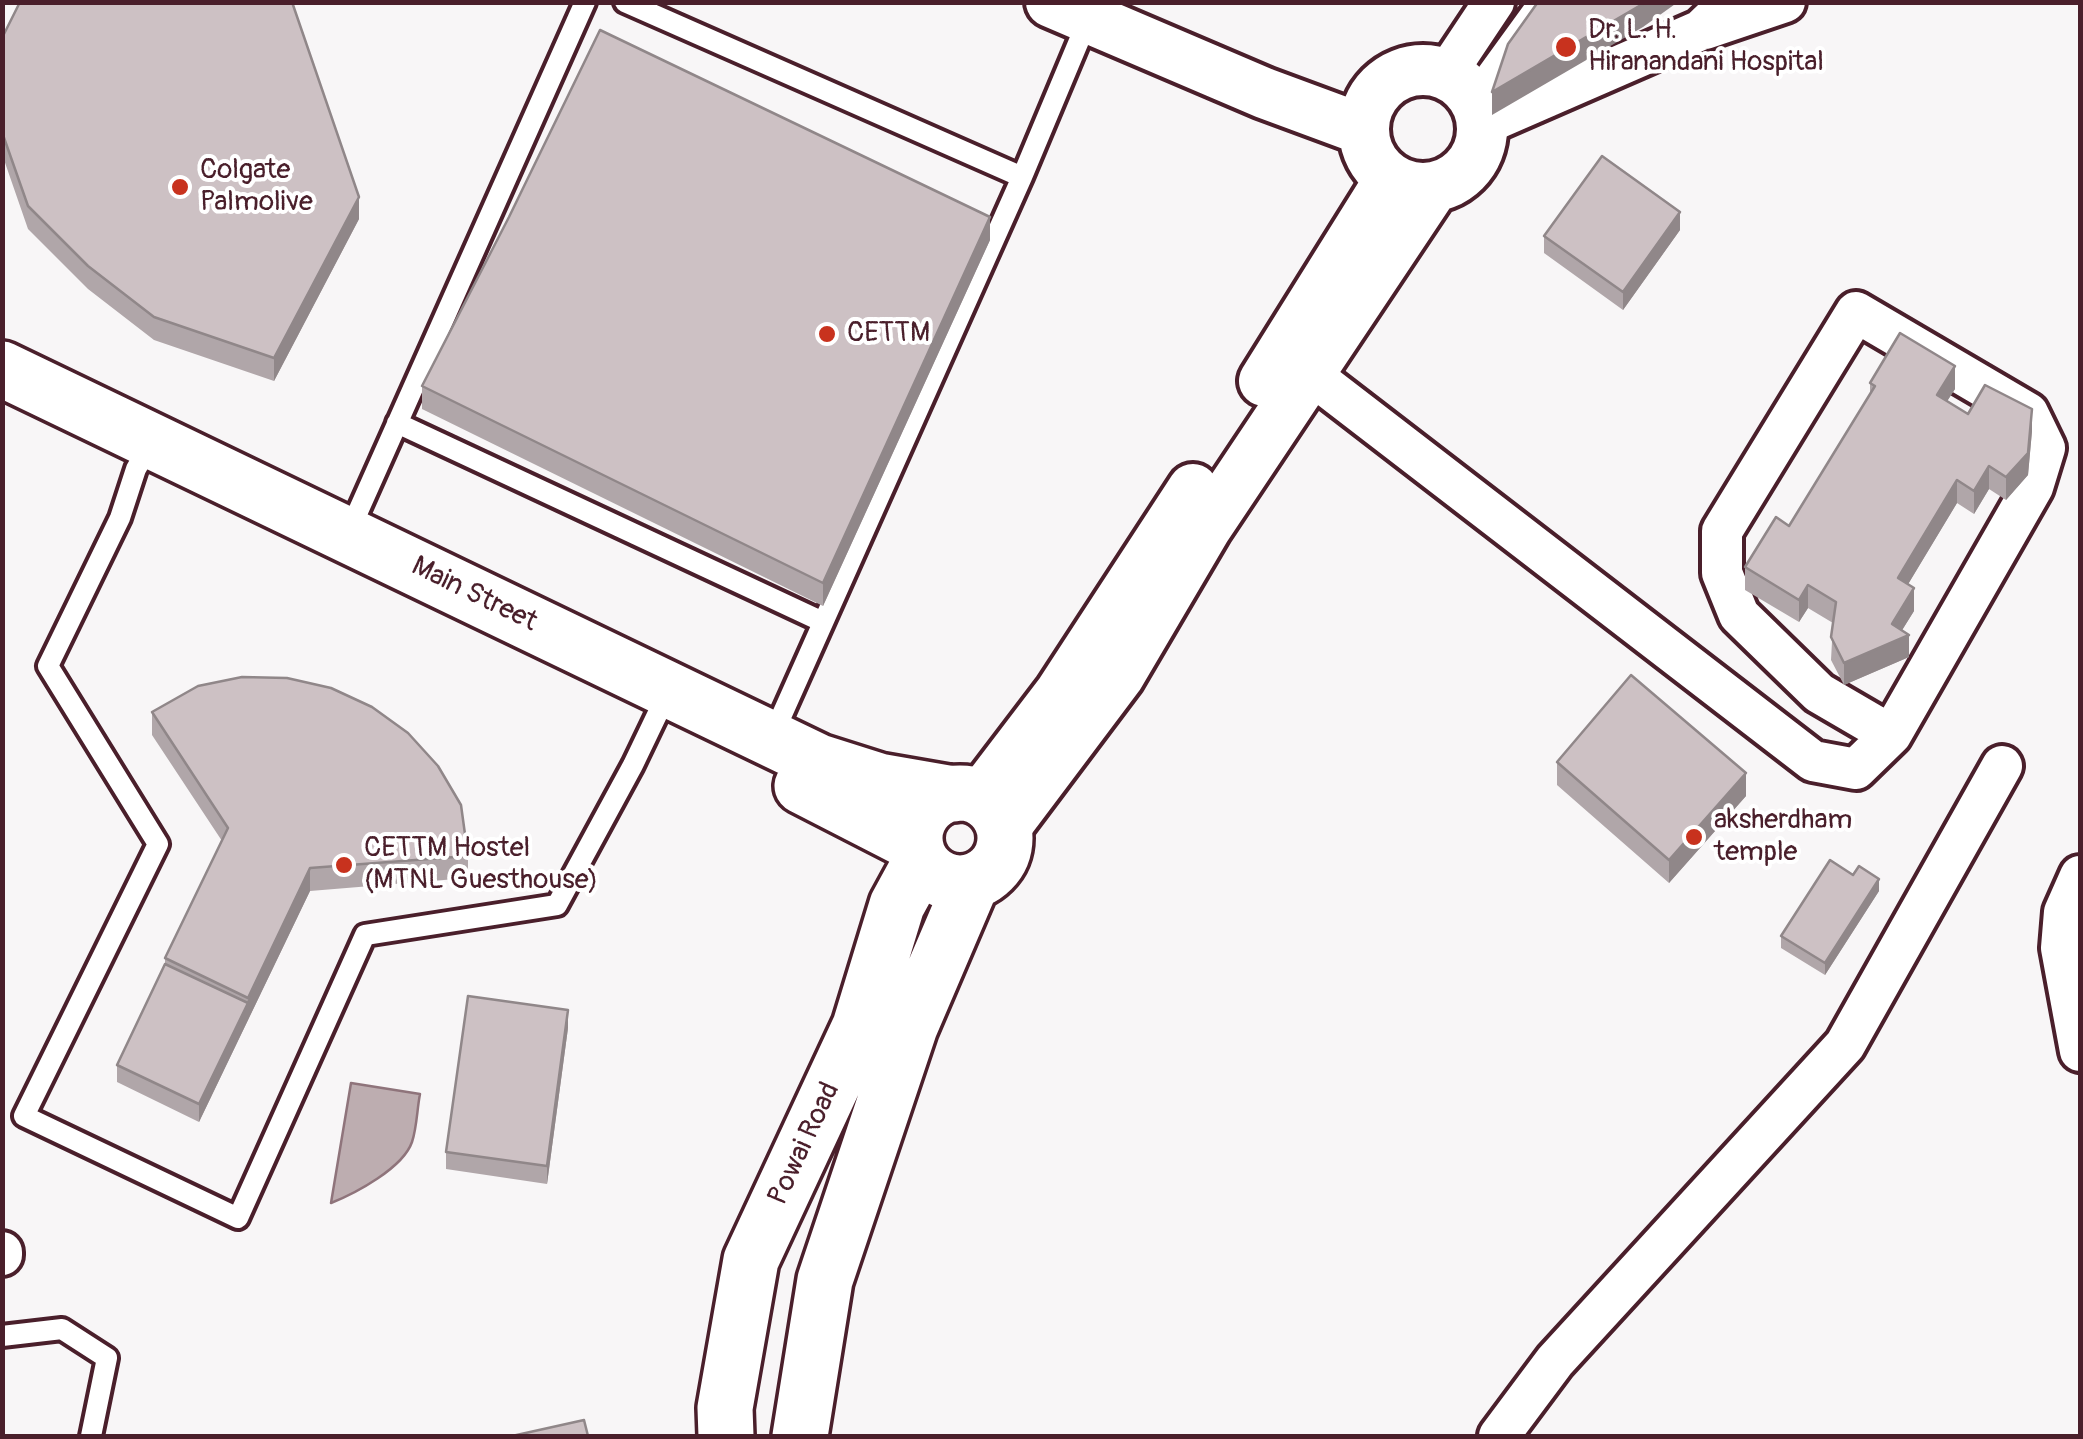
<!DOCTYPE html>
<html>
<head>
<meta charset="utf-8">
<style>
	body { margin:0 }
	#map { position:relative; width:2083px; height:1439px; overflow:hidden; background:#f8f6f7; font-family:Pangolin,sans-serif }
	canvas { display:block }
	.frame { position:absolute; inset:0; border:5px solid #4a1f2b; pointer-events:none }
</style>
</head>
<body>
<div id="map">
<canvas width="2083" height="1439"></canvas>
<div class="frame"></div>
</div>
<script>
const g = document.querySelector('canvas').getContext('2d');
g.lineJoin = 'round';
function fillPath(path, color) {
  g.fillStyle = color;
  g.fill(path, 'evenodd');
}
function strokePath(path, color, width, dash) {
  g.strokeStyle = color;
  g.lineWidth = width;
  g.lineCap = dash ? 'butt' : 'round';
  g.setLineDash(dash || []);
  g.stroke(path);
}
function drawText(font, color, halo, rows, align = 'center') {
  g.font = font + ' Pangolin,sans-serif';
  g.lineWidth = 8;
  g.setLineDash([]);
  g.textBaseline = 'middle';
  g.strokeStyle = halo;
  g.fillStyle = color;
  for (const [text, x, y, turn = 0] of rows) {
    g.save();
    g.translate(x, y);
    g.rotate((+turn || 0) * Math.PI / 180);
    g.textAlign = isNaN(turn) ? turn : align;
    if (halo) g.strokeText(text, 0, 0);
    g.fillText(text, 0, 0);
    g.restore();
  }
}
const water = new Path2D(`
	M 351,1083 L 420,1094 C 417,1109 417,1127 412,1142 C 403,1168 356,1193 331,1203 Z`);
fillPath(water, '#bdadb0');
strokePath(water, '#8f747b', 2.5);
const service = new Path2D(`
	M 625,2 L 1022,177
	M 397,423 L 823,622
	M 151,443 L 136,469 L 120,518 L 48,666 L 158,844 L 24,1116 L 238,1218 L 365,935 L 557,905 L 633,765 L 668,692
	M 348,534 L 585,2
	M 772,737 L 1022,177 L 1089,17
	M 2,1336 L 62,1329 L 107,1358 L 91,1436`);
const minor = new Path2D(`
	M 1705,29 L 1785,2
	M 1446,74 L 1494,2
	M 1477,104 L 1551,2
	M 1483,125 L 1701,30 L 1730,2
	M 1288,353 L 1309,373 L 1813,761 L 1856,769 L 1891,735 L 2033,487 L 2045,448 L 2028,413 L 1856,312 L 1722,531 L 1722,573 L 1739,615 L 1819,693 L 1891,735
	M 2080,876 L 2064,912 L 2061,948 L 2080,1051
	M 2,1252 L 2,1255
	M 1499,1436 L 1555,1361 L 1845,1045 L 2002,766`);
const tertiary = new Path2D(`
	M 1051,2 L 1264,93 L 1364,130
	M1364 129a59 59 0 1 1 118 0a59 59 0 1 1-118 0Z
	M 1264,381 L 1390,179
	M 980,798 L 1060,693 L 1193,489
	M 1004,829 L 1119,676 L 1206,528 L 1433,188`);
const secondary = new Path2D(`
	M 2,369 L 819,762 L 879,781 L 954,794
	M 802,786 L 915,844
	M915 838a45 45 0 1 1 90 0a45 45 0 1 1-90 0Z
	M 726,1436 L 725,1408 L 751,1260 L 860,1026 L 897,905 L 921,861
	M 800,1436 L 825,1280 L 910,1027 L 972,882`);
strokePath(service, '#4a1f2b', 28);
strokePath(minor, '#4a1f2b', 48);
strokePath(tertiary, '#4a1f2b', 58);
strokePath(secondary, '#4a1f2b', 62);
strokePath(service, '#fff', 20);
strokePath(minor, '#fff', 40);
strokePath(tertiary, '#fff', 50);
strokePath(secondary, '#fff', 55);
fillPath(new Path2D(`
	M 2,38 L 359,219 L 274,381 L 154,340 L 88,289 L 28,229 L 2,154 Z
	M 509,217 L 990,240 L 823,606 L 422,409 L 422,386 Z
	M 1680,230 L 1623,310 L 1544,253 L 1544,236 Z
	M 1870,383 L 1955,389 L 1947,401 L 1968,414 L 2032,431 L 2028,475 L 2006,500 L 1989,489 L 1974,514 L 1957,503 L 1908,584 L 1914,611 L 1902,630 L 1909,657 L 1844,685 L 1831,660 L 1833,623 L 1808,608 L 1799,622 L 1745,590 L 1745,567 L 1789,526 L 1870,395 Z
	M 152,712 L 468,856 L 468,878 L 310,891 L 199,1122 L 117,1082 L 117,1065 L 165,964 L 165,958 L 222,841 L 152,735 Z
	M 1557,762 L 1746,796 L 1669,883 L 1557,785 Z
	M 1853,875 L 1879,891 L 1825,975 L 1781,948 L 1781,936 Z
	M 568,1028 L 547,1184 L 446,1169 L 446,1152 Z`), '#b0a6a9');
fillPath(new Path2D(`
	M 1646,2 L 1678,2 L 1643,27 L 1492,115 L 1492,92 Z
	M 359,197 L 359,219 L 274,381 L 274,358 Z
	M 1680,212 L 1680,230 L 1623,310 L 1623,292 Z
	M 990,217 L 990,240 L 823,606 L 823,583 Z
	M 1955,366 L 1955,389 L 1937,417 L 1937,395 Z
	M 2032,409 L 2032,431 L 2028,475 L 2006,500 L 2006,477 Z
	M 1989,466 L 1989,489 L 1974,514 L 1974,491 Z
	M 1957,480 L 1957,503 L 1898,601 L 1898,578 Z
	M 1808,585 L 1808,608 L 1799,622 L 1799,600 Z
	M 1914,588 L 1914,611 L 1896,640 L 1909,635 L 1909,657 L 1844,685 L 1844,663 L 1892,624 Z
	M 1746,773 L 1746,796 L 1669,883 L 1669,860 Z
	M 310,868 L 310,891 L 199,1122 L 199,1104 Z
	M 1879,879 L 1879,891 L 1825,975 L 1825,963 Z
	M 568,1010 L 568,1028 L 547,1184 L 547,1166 Z`), '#908789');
const building = new Path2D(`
	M 20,2 L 292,2 L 359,197 L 274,358 L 154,317 L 88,266 L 28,206 L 2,132 L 2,38 Z
	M 1538,2 L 1646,2 L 1492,92 L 1508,44 Z
	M 600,30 L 990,217 L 823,583 L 422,386 L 509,217 Z
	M 1602,156 L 1680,212 L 1623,292 L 1544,236 Z
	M 1900,333 L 1955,366 L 1937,395 L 1968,414 L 1985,385 L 2032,409 L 2028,453 L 2006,477 L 1989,466 L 1974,491 L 1957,480 L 1898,578 L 1914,588 L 1892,624 L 1909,635 L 1844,663 L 1831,637 L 1836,602 L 1808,585 L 1799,600 L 1745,567 L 1776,517 L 1789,526 L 1875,386 L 1870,383 Z
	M 1631,675 L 1746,773 L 1669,860 L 1557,762 Z
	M 242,677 L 287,678 L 331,688 L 372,707 L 408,733 L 438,766 L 461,805 L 468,856 L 310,868 L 248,998 L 165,958 L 228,828 L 152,712 L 198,686 Z
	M 1830,860 L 1853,875 L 1859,866 L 1879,879 L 1825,963 L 1781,936 Z
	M 165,964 L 248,1003 L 199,1104 L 117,1065 Z
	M 468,996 L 568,1010 L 547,1166 L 446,1152 Z
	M 584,1420 L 588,1436 L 512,1436 Z`);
fillPath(building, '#cdc1c4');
strokePath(building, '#908789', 2.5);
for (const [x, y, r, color] of [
	[1566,47,12,"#c8321e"],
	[180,187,10,"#c8321e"],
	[827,334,10,"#c8321e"],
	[1694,837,10,"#c8321e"],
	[344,865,10,"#c8321e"]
]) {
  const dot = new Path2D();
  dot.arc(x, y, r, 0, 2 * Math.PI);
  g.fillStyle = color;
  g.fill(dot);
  strokePath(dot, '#fff', 4);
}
drawText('28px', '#4a1f2b', '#fff', [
	["Dr. L. H.",1588,31],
	["Hiranandani Hospital",1588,63],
	["Colgate",200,171],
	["Palmolive",200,203],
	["CETTM",847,334],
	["aksherdham",1714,821],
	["temple",1714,853],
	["CETTM Hostel",364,849],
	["(MTNL Guesthouse)",364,881]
], 'left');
drawText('28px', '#4a1f2b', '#fff', [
	["Main Street",474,595,26],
	["Powai Road",805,1144,-65]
]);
</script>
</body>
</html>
